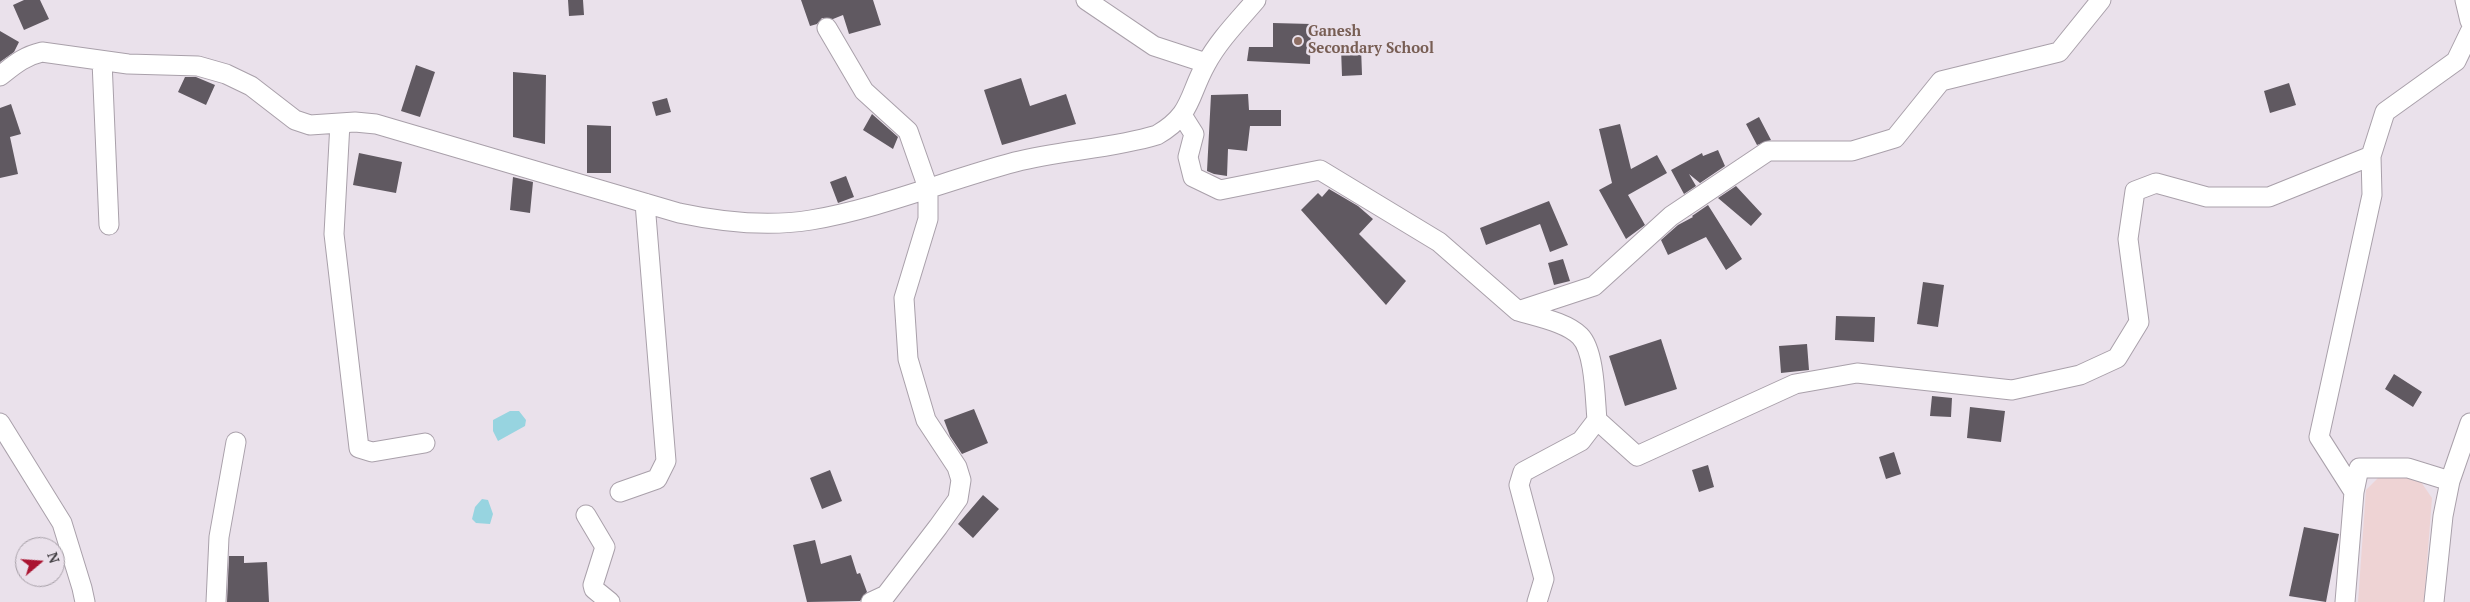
<!DOCTYPE html>
<html>
<head>
<meta charset="utf-8">
<style>
	body { margin:0 }
	#map { position:relative; width:2470px; height:602px; overflow:hidden; background:#eae1eb; font-family:"PT Serif",serif }
	canvas { display:block }
	.north { position:absolute; left:15px; top:537px; width:50px; height:50px; box-sizing:border-box; background:#eae1eb; border:1px solid #a49da5; border-radius:50%; rotate:72deg; font-size:14px; font-weight:700; line-height:20px; text-align:center; color:#3b383c }
	.north::after { content:''; display:block; margin:auto; width:18px; height:22px; background:#aa1431; clip-path:polygon(50% 0,100% 100%,50% 72%,0 100%) }
</style>
</head>
<body>
<div id="map">
<canvas width="2470" height="602"></canvas>
<div class="north">N</div>
</div>
<script>
const g = document.querySelector('canvas').getContext('2d');
g.lineJoin = 'round';
function fillPath(path, color) {
  g.fillStyle = color;
  g.fill(path, 'evenodd');
}
function strokePath(path, color, width, dash) {
  g.strokeStyle = color;
  g.lineWidth = width;
  g.lineCap = dash ? 'butt' : 'round';
  g.setLineDash(dash || []);
  g.stroke(path);
}
function drawText(font, color, halo, rows, align = 'center') {
  g.font = font + ' "PT Serif",serif';
  g.lineWidth = 5;
  g.setLineDash([]);
  g.textBaseline = 'middle';
  g.strokeStyle = halo;
  g.fillStyle = color;
  for (const [text, x, y, turn = 0] of rows) {
    g.save();
    g.translate(x, y);
    g.rotate((+turn || 0) * Math.PI / 180);
    g.textAlign = isNaN(turn) ? turn : align;
    if (halo) g.strokeText(text, 0, 0);
    g.fillText(text, 0, 0);
    g.restore();
  }
}
fillPath(new Path2D(`
	M 2402,475 L 2421,482 L 2432,498 L 2424,602 L 2358,602 L 2366,490 L 2379,477 Z`), '#eed3d4');
fillPath(new Path2D(`
	M 510,411 L 519,411 L 526,420 L 525,426 L 498,441 L 493,431 L 493,420 Z
	M 482,499 L 488,500 L 493,514 L 490,524 L 476,523 L 472,519 L 475,507 Z`), '#97d4e0');
fillPath(new Path2D(`
	M 24,0 L 40,0 L 49,19 L 24,30 L 13,5 Z
	M 568,0 L 583,0 L 584,15 L 569,16 Z
	M 801,0 L 873,0 L 881,25 L 849,34 L 843,15 L 833,19 L 822,18 L 817,24 L 810,26 Z
	M 1273,23 L 1311,24 L 1310,64 L 1247,61 L 1249,47 L 1273,47 Z
	M 0,31 L 19,42 L 14,52 L 0,62 Z
	M 1361,47 L 1362,75 L 1342,76 L 1341,48 Z
	M 416,65 L 435,72 L 420,117 L 401,111 Z
	M 513,72 L 546,75 L 545,144 L 513,137 Z
	M 185,77 L 196,77 L 215,85 L 206,105 L 178,92 Z
	M 1021,78 L 1030,106 L 1066,94 L 1076,124 L 1002,145 L 984,90 Z
	M 2289,83 L 2296,105 L 2270,113 L 2264,91 Z
	M 1248,94 L 1249,110 L 1281,110 L 1281,126 L 1250,126 L 1247,151 L 1228,149 L 1227,176 L 1214,174 L 1207,171 L 1211,95 Z
	M 667,98 L 671,112 L 656,116 L 652,102 Z
	M 11,104 L 21,134 L 10,137 L 18,174 L 0,178 L 0,108 Z
	M 872,114 L 898,137 L 893,149 L 863,130 Z
	M 1759,117 L 1771,140 L 1757,145 L 1746,124 Z
	M 1620,124 L 1631,169 L 1657,155 L 1667,173 L 1628,195 L 1645,225 L 1626,239 L 1599,190 L 1612,183 L 1599,129 Z
	M 587,125 L 611,126 L 611,173 L 587,173 Z
	M 1718,150 L 1725,166 L 1700,183 L 1689,174 L 1696,186 L 1684,194 L 1671,170 L 1702,153 L 1703,156 Z
	M 359,153 L 402,162 L 396,193 L 353,185 Z
	M 846,176 L 854,197 L 838,203 L 830,182 Z
	M 513,177 L 533,182 L 530,213 L 510,210 Z
	M 1736,186 L 1762,214 L 1751,226 L 1718,198 Z
	M 1329,189 L 1358,206 L 1373,219 L 1359,234 L 1406,281 L 1386,305 L 1301,210 L 1318,193 L 1322,197 Z
	M 1549,201 L 1568,245 L 1550,252 L 1540,224 L 1486,245 L 1480,228 Z
	M 1708,205 L 1742,259 L 1726,270 L 1706,237 L 1668,255 L 1661,240 L 1678,225 L 1693,217 L 1692,216 Z
	M 1563,259 L 1570,281 L 1554,285 L 1548,263 Z
	M 1923,282 L 1944,285 L 1938,327 L 1917,324 Z
	M 1836,316 L 1875,317 L 1874,342 L 1835,340 Z
	M 1661,339 L 1677,389 L 1625,406 L 1609,356 Z
	M 1807,344 L 1809,370 L 1781,373 L 1779,346 Z
	M 2394,374 L 2422,392 L 2413,407 L 2385,389 Z
	M 1932,396 L 1952,398 L 1951,417 L 1930,416 Z
	M 1970,407 L 2005,411 L 2001,442 L 1967,438 Z
	M 974,409 L 988,443 L 962,454 L 950,436 L 944,420 Z
	M 1894,452 L 1901,474 L 1886,479 L 1879,457 Z
	M 1708,465 L 1714,487 L 1699,492 L 1692,470 Z
	M 830,470 L 842,501 L 822,509 L 810,478 Z
	M 983,495 L 999,509 L 973,538 L 958,524 Z
	M 2304,527 L 2339,534 L 2326,602 L 2289,596 Z
	M 815,540 L 821,564 L 851,555 L 857,574 L 860,573 L 867,592 L 860,601 L 807,602 L 793,545 Z
	M 229,556 L 244,556 L 244,563 L 267,562 L 269,602 L 227,602 Z`), '#605961');
const minor = new Path2D(`
	M 1086,0 L 1154,46 L 1206,63
	M 2465,0 L 2470,21
	M 827,28 L 864,91 L 908,131 L 928,188 L 928,219 L 904,298 L 908,359 L 926,420 L 957,467 L 961,480 L 958,499 L 938,527 L 886,595 L 871,602
	M 102,61 L 109,225
	M 0,76 C 14,65 24,56 42,52 L 128,64 L 198,66 L 226,74 L 251,86 L 295,120 L 310,125 L 355,122 L 376,124 L 679,213 C 721,222 768,227 811,220 C 881,208 947,180 1015,162 C 1062,150 1111,149 1157,135 C 1193,114 1188,96 1206,64 C 1219,40 1239,20 1256,0
	M 1182,115 L 1194,134 L 1188,157 L 1193,177 L 1220,190 L 1320,170 L 1439,242 L 1518,311 L 1594,286 L 1671,216 L 1768,151 L 1852,151 L 1895,138 L 1941,81 L 2059,52 L 2101,0
	M 340,123 L 334,234 L 359,448 L 372,452 L 425,443
	M 1518,311 C 1537,317 1566,322 1580,336 C 1595,351 1595,399 1597,420 L 1637,456 L 1795,384 L 1857,373 L 2012,390 L 2080,375 L 2117,358 L 2139,322 L 2128,239 L 2135,191 L 2156,183 L 2207,197 L 2269,197 L 2371,156 L 2385,112 L 2456,61 L 2470,32
	M 0,423 L 62,523 L 82,588 L 85,602
	M 620,492 L 657,479 L 666,461 L 645,203
	M 2354,492 L 2319,437 L 2372,195 L 2371,156
	M 586,515 L 605,547 L 593,585 L 594,589 L 610,602
	M 216,602 L 219,537 L 236,442
	M 1537,602 L 1544,579 L 1519,485 L 1523,472 L 1581,441 L 1597,420
	M 2345,602 L 2354,492 L 2359,468 L 2408,468 L 2450,481
	M 2434,602 L 2443,516 L 2450,481 L 2470,423`);
strokePath(minor, '#a9a0aa', 21);
strokePath(minor, '#fff', 19);
for (const [x, y, r, color] of [
	[1298,41,5,"#8d6e63"]
]) {
  const dot = new Path2D();
  dot.arc(x, y, r, 0, 2 * Math.PI);
  g.fillStyle = color;
  g.fill(dot);
  strokePath(dot, '#eae1eb', 2);
}
drawText('bold 15px', '#785e54', '#eae1eb', [
	["Ganesh",1308,32],
	["Secondary School",1308,49]
], 'left');
</script>
</body>
</html>
